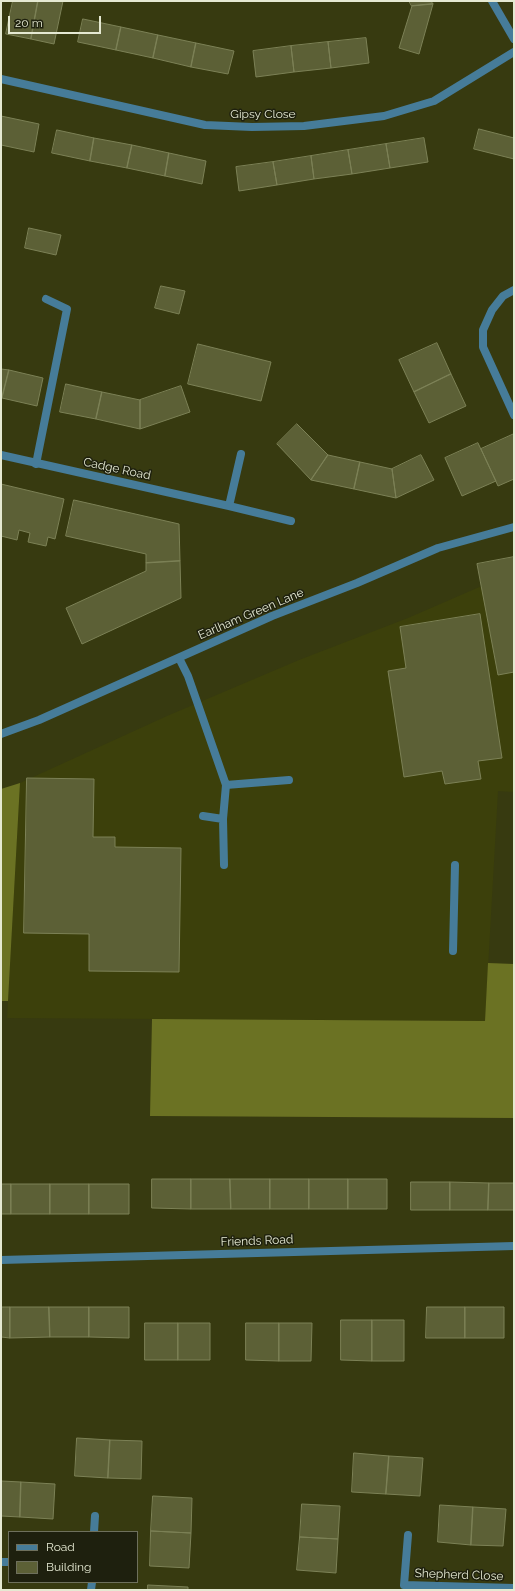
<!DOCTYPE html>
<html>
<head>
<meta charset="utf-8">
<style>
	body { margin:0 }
	#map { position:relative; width:515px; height:1591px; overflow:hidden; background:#373a10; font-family:Raleway,sans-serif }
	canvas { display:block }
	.frame { position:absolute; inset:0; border:2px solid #e5e9d2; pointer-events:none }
	.legend { position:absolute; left:8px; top:1531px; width:130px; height:52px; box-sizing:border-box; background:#1e200e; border:1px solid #6e705c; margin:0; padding:5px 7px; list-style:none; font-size:12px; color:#e5e9d2 }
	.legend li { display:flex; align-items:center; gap:8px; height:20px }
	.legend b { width:20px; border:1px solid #6e705c }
	.scale { position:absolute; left:8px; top:16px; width:93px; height:18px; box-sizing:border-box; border:2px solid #e5e9d2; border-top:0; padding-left:5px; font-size:12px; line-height:14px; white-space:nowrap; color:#e5e9d2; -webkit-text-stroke:3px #1e200e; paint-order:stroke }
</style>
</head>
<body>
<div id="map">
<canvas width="515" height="1591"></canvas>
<div class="frame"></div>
<ul class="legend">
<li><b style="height:5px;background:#467c99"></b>Road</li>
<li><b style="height:11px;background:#5c6036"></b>Building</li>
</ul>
<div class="scale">20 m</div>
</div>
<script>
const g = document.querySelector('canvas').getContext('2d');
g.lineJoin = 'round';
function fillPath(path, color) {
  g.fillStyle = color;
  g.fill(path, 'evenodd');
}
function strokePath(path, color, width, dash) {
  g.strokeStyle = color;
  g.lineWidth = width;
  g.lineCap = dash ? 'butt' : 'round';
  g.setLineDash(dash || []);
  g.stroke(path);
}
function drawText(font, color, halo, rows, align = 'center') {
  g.font = font + ' Raleway,sans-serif';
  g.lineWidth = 3;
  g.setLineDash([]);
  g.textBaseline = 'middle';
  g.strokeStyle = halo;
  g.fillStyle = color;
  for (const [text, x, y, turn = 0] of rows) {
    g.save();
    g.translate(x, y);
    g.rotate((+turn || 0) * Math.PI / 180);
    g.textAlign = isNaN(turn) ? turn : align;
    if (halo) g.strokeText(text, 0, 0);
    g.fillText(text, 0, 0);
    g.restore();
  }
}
fillPath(new Path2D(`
	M 514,572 L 514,792 L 498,791 L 485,1021 L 7,1018 L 20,783 L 167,716 L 299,660 L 408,618 Z`), '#3c400b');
fillPath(new Path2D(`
	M 20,783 L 8,1001 L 1,1001 L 1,789 Z
	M 488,963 L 514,964 L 514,1118 L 150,1116 L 152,1019 L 485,1021 Z`), '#6b7223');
const building = new Path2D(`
	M 13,1 L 38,1 L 31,39 L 6,34 Z
	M 38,1 L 63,1 L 54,44 L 31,39 Z
	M 409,1 L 431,1 L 433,4 L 412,6 Z
	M 433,4 L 419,54 L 399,48 L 412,6 Z
	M 83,19 L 121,27 L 116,50 L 78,42 Z
	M 121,27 L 158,35 L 153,58 L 116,50 Z
	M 158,35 L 196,43 L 191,67 L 153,58 Z
	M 366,38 L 369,63 L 331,68 L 328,42 Z
	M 328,42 L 331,68 L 294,72 L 291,46 Z
	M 196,43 L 234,51 L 228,74 L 191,67 Z
	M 291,46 L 294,72 L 256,77 L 253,51 Z
	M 1,116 L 39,124 L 34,152 L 1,145 Z
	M 479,129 L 514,138 L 514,159 L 474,149 Z
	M 57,130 L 94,138 L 90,161 L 52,153 Z
	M 94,138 L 132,145 L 127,168 L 90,161 Z
	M 424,138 L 428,162 L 390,168 L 386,144 Z
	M 386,144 L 390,168 L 352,174 L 348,150 Z
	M 132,145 L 169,153 L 165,176 L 127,168 Z
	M 348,150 L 352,174 L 314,179 L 311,156 Z
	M 169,153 L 206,161 L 202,184 L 165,176 Z
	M 311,156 L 314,179 L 277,185 L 273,162 Z
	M 273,162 L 277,185 L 239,191 L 236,167 Z
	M 29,228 L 61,235 L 56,255 L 25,248 Z
	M 161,286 L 185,291 L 179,314 L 155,308 Z
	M 437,343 L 451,374 L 414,392 L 399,360 Z
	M 198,344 L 271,362 L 261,401 L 188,384 Z
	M 1,369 L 9,370 L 2,398 L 1,397 Z
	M 9,370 L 43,378 L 37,406 L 2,398 Z
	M 451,374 L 466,406 L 429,423 L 414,392 Z
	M 66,384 L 102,392 L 96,419 L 60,412 Z
	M 181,386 L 190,412 L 140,429 L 140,400 Z
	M 102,392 L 140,400 L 140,429 L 96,419 Z
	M 297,424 L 328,455 L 311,480 L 277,444 Z
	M 514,434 L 514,479 L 498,486 L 481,449 Z
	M 478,443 L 496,481 L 462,496 L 445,458 Z
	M 328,455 L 360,462 L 354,489 L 311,480 Z
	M 421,455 L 434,480 L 396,498 L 392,469 Z
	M 360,462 L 392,469 L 396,498 L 354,489 Z
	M 1,484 L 64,499 L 55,539 L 48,537 L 46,546 L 28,542 L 30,533 L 19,530 L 17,540 L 1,536 Z
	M 74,500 L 179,524 L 180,561 L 146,563 L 146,554 L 66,536 Z
	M 514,557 L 514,672 L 498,675 L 477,564 Z
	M 180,561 L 181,598 L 82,644 L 66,608 L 146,571 L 146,563 Z
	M 480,614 L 502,758 L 478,761 L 481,779 L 445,784 L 442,771 L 404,777 L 388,671 L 406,668 L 400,627 Z
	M 27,778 L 94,779 L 93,837 L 115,837 L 115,847 L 181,848 L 179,972 L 89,971 L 89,934 L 24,933 Z
	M 152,1179 L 191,1179 L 191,1209 L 152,1208 Z
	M 191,1179 L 230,1179 L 231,1209 L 191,1209 Z
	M 230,1179 L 270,1179 L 270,1209 L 231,1209 Z
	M 270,1179 L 309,1179 L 309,1209 L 270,1209 Z
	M 309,1179 L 348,1179 L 348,1209 L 309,1209 Z
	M 348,1179 L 387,1179 L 387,1209 L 348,1209 Z
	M 411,1182 L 450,1182 L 450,1210 L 411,1210 Z
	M 450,1182 L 489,1183 L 488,1210 L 450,1210 Z
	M 489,1183 L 514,1183 L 514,1210 L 488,1210 Z
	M 1,1184 L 11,1184 L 11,1214 L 1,1214 Z
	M 11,1184 L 50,1184 L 50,1214 L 11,1214 Z
	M 50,1184 L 89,1184 L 89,1214 L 50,1214 Z
	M 89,1184 L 129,1184 L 129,1214 L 89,1214 Z
	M 1,1307 L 10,1307 L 10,1338 L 1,1337 Z
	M 10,1307 L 49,1307 L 50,1337 L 10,1338 Z
	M 49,1307 L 89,1307 L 89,1337 L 50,1337 Z
	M 89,1307 L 129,1307 L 129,1338 L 89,1337 Z
	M 427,1307 L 465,1307 L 465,1338 L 426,1338 Z
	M 465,1307 L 504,1307 L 504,1338 L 465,1338 Z
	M 341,1320 L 372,1320 L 372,1361 L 341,1360 Z
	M 372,1320 L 404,1320 L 404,1361 L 372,1361 Z
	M 145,1323 L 178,1323 L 178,1360 L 145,1360 Z
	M 178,1323 L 210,1323 L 210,1360 L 178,1360 Z
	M 246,1323 L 279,1323 L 279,1361 L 246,1360 Z
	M 279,1323 L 312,1323 L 311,1361 L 279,1361 Z
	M 77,1438 L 110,1440 L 108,1478 L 75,1476 Z
	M 110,1440 L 142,1441 L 141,1479 L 108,1478 Z
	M 354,1453 L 389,1456 L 386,1494 L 352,1492 Z
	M 389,1456 L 423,1458 L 420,1496 L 386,1494 Z
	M 1,1481 L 21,1482 L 20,1517 L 1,1516 Z
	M 21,1482 L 55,1484 L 53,1519 L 20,1517 Z
	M 153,1496 L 192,1498 L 191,1533 L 151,1531 Z
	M 302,1504 L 340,1506 L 338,1539 L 300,1537 Z
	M 440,1505 L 473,1507 L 471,1545 L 438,1542 Z
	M 473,1507 L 506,1509 L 503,1546 L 471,1545 Z
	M 151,1531 L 191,1533 L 189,1568 L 150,1566 Z
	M 300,1537 L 338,1539 L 336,1573 L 297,1570 Z
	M 148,1585 L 188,1587 L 188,1590 L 148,1590 Z`);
fillPath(building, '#5c6036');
strokePath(building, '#7c8156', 1);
strokePath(new Path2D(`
	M 36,464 L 67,309 L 46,299
	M 179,658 L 188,676 L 226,785 L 223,819 L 224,865
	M 226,785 L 289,780
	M 203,816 L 223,819
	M 453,951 L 455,865`), '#467c99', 8);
strokePath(new Path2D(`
	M 492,1 L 514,39
	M 1,79 L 205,125 L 252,127 L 304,126 L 384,116 L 434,101 L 514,52
	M 514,290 L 503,296 L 492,310 L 483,330 L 483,347 L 514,415
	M 1,455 L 229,506 L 291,521
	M 229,506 L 241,454
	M 1,734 L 39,720 L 272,616 L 357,583 L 438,548 L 514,527
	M 1,1260 L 514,1246
	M 94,1532 L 95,1516
	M 408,1535 L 404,1585 L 514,1588
	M 1,1562 L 9,1562
	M 91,1590 L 92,1582`), '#467c99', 8);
drawText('12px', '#e5e9d2', '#1e200e', [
	["Gipsy Close",263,114],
	["Cadge Road",117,469,12],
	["Earlham Green Lane",251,614,-23],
	["Friends Road",257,1241,-2],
	["Shepherd Close",459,1575,2]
]);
</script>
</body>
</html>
